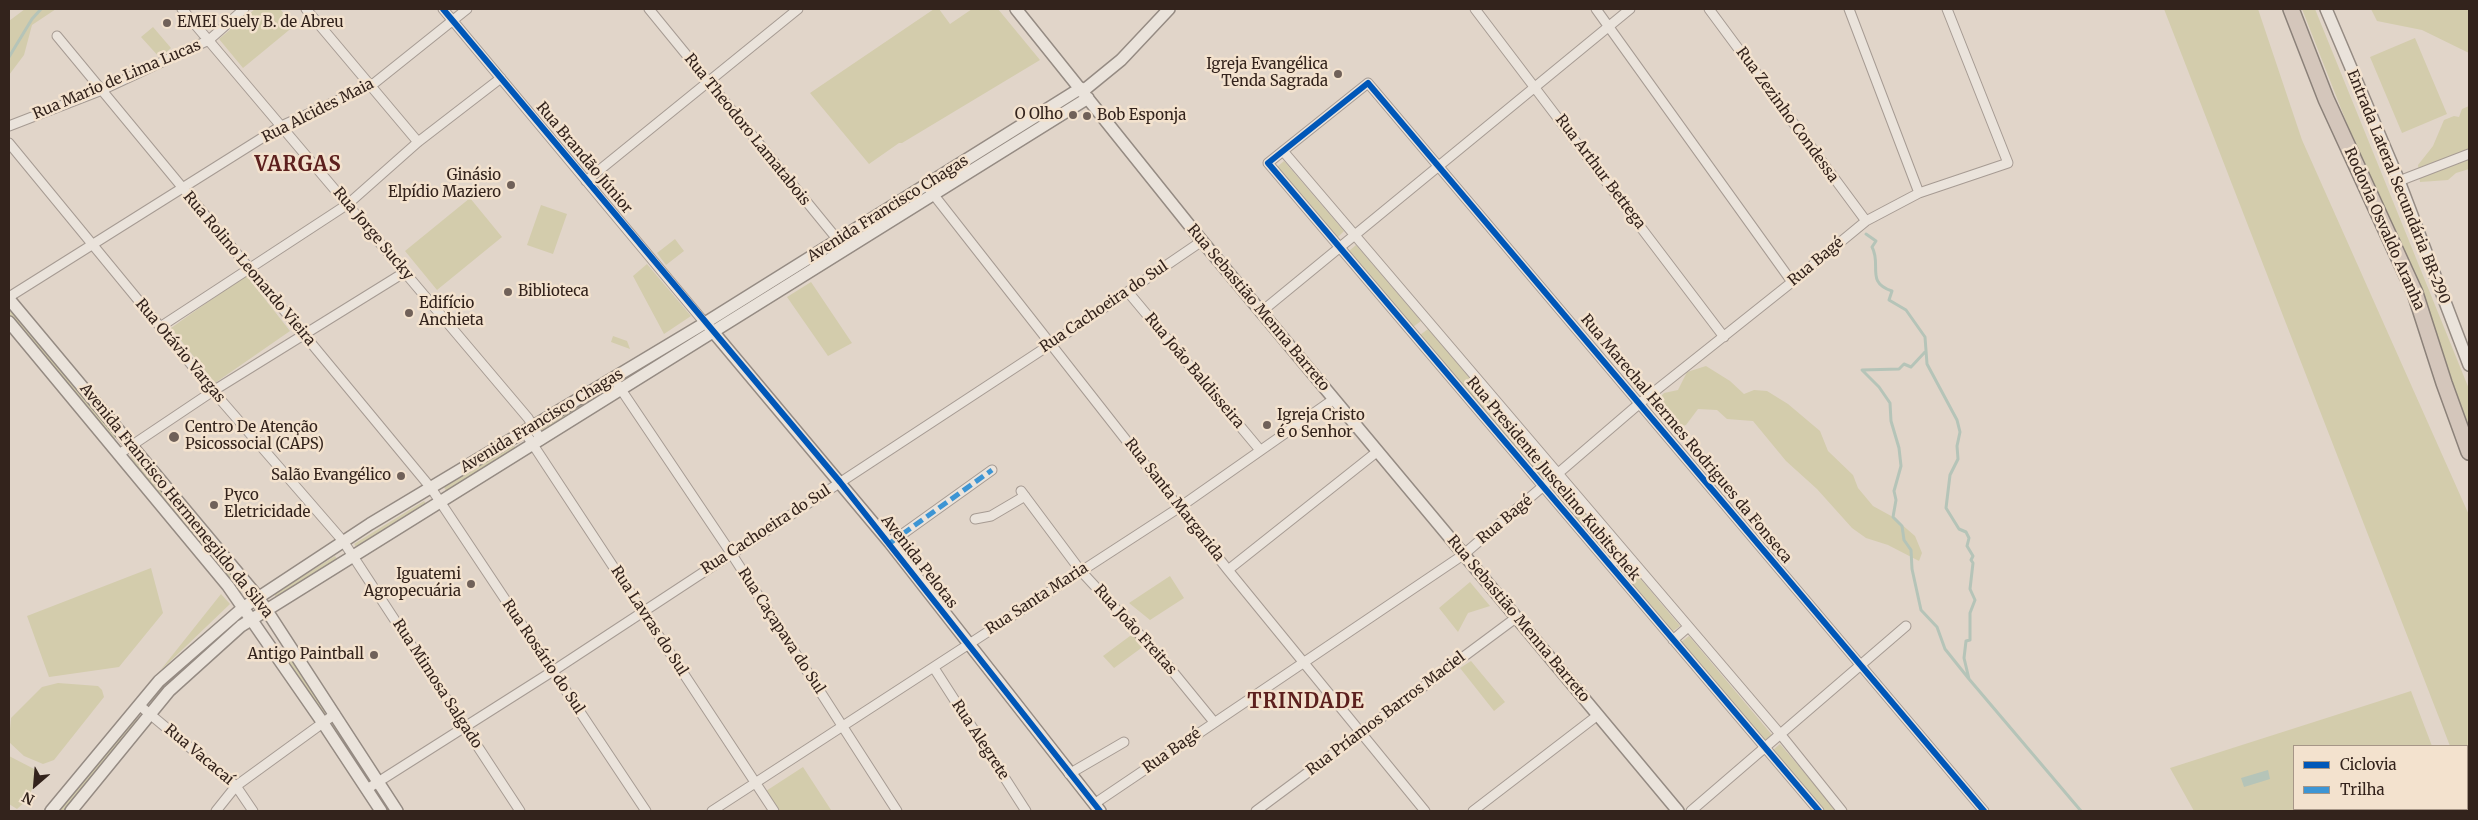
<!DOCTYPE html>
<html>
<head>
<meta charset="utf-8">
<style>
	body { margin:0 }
	#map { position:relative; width:2478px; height:820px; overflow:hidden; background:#e1d5c9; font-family:Merriweather,serif }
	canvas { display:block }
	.frame { position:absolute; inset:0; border:10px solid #33231c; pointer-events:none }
	.legend { position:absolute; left:2293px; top:745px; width:175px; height:65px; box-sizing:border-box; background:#f3e2ce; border:1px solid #a69687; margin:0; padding:6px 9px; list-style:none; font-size:15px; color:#33231c }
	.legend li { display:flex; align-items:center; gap:10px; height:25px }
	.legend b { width:25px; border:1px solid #a69687 }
	.north { position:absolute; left:10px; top:760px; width:50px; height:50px; -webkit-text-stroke:4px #f3e2ce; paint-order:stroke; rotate:207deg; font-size:14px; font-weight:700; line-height:20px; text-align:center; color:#33231c }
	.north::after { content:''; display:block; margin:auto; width:18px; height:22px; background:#33231c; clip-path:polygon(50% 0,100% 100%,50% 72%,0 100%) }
</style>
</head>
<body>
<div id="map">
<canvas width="2478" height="820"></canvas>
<div class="frame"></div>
<ul class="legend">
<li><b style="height:6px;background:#0057b8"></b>Ciclovia</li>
<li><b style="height:6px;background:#3d95d4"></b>Trilha</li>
</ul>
<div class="north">N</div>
</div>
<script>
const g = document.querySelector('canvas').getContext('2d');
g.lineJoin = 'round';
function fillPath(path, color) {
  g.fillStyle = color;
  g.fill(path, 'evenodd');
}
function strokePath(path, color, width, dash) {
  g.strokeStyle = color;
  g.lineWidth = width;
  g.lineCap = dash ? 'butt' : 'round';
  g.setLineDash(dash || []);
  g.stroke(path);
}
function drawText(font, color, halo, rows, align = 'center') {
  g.font = font + ' Merriweather,serif';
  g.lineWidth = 5;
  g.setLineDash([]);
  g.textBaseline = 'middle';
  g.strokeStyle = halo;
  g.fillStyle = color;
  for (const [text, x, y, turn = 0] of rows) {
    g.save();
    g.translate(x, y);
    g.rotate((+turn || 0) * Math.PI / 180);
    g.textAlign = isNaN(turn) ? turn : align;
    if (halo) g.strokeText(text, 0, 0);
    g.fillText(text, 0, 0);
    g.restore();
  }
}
fillPath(new Path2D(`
	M 25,9 L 56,9 L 32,25 L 24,55 L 9,75 L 9,21 Z
	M 255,9 L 280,9 L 294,26 L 243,68 L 219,39 Z
	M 934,9 L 939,9 L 950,24 L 972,9 L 998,9 L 1040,60 L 902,143 L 899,143 L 869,164 L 810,93 Z
	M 2164,9 L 2258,9 L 2302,140 L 2469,515 L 2469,798 L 2467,792 L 2467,746 L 2450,746 Z
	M 2302,9 L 2315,9 L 2469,389 L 2469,430 L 2419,294 L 2362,162 Z
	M 2371,9 L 2469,9 L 2469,53 L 2422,30 L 2377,21 Z
	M 153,27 L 171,48 L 160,58 L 141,37 Z
	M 2415,38 L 2447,114 L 2402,133 L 2370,57 Z
	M 1068,100 L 1071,104 L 933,191 L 930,186 Z
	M 2469,106 L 2469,169 L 2456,173 L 2448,180 L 2420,182 L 2418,165 L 2433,146 L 2444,120 L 2454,116 L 2459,117 L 2462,109 Z
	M 1284,161 L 1344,231 L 1337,238 L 1277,167 Z
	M 470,198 L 502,237 L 437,290 L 405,251 Z
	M 541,205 L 567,214 L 553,254 L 527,245 Z
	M 675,239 L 684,251 L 666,265 L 657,253 Z
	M 1356,245 L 1421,321 L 1413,327 L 1349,251 Z
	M 647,264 L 691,316 L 664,334 L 633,276 Z
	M 246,275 L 290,331 L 215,383 L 171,328 Z
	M 811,282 L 852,343 L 828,356 L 787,297 Z
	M 9,302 L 119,435 L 112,441 L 9,316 Z
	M 1428,329 L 1548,470 L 1540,476 L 1420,335 Z
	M 613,336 L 627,341 L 630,349 L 611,342 Z
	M 688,336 L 691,341 L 630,379 L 627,374 Z
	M 1706,366 L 1730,381 L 1744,394 L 1754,390 L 1767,391 L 1788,404 L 1820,431 L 1828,451 L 1853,475 L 1858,488 L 1873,506 L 1893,517 L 1915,536 L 1922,553 L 1919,561 L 1888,545 L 1866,538 L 1852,528 L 1817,489 L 1786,461 L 1753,421 L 1727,419 L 1717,410 L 1698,409 L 1686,425 L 1676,428 L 1657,405 L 1657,401 L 1664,393 L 1678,390 L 1687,372 Z
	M 606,386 L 610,391 L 540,435 L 537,430 Z
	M 513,444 L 516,448 L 446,491 L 444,487 Z
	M 135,453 L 246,587 L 239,593 L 128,459 Z
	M 1562,486 L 1617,551 L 1609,557 L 1554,492 Z
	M 424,501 L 427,505 L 357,548 L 354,544 Z
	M 335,556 L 338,560 L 277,598 L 274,594 Z
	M 1624,559 L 1680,626 L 1672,632 L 1616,566 Z
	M 151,568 L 163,613 L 119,667 L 49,677 L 27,616 Z
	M 1170,576 L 1184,598 L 1150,620 L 1129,603 Z
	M 1470,582 L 1490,606 L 1468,613 L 1458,632 L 1439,608 Z
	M 221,594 L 230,604 L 159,672 Z
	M 230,624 L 233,628 L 154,703 L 150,700 L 165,683 Z
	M 1134,633 L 1144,646 L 1114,668 L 1103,656 Z
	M 1689,636 L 1772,735 L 1765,741 L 1681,642 Z
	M 286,651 L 326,712 L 321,716 L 281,655 Z
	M 1471,661 L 1505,702 L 1494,711 L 1460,668 Z
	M 58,683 L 98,686 L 102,690 L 104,697 L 54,760 L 43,764 L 24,756 L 9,742 L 11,718 L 42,687 Z
	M 2411,691 L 2432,746 L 2294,746 L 2294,809 L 2455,809 L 2456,811 L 2194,811 L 2170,768 Z
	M 135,717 L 139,721 L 66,811 L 59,811 Z
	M 334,725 L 368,777 L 363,780 L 329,728 Z
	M 1780,744 L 1837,811 L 1825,811 L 1773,750 Z
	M 9,756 L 38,771 L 39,776 L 26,801 L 17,809 L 9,804 Z
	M 803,767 L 831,810 L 829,811 L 779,811 L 766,791 Z`), '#d3ccac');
fillPath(new Path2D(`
	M 2268,770 L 2270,779 L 2244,787 L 2241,778 Z`), '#b5c4b8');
strokePath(new Path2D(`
	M 9,57 L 32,19 L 41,9
	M 1866,234 L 1876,241 L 1872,247 C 1882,265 1865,282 1892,291 L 1889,300 L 1906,310 L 1925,337 L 1927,364 L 1957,420 L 1960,432 L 1957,446 L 1958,459 L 1950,475 L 1946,508 L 1959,529 L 1966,532 L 1969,538 L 1967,546 L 1973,556 L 1971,560 L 1973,563 L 1970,589 L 1975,600 L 1970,613 L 1970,640 L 1966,641 L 1964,658 L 1969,679 L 2081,811
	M 1925,352 L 1911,367 L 1904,364 L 1899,369 L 1862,370 L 1879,387 L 1890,403 L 1891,421 L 1899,448 L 1901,466 L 1894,491 L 1896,500 L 1893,517 L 1902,526 L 1904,540 L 1911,550 L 1912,569 L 1921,610 L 1937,627 L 1945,649 L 1969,679
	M 2354,809 L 2355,811
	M 2296,811 L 2304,809`), '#b5c4b8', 3);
const street = new Path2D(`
	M 182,9 L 528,418 L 541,440
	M 306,9 L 418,142
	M 443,9 L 705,323
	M 649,9 L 842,245
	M 1475,9 L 1724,337
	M 1596,9 L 1792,282
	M 1709,9 L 1866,221
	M 1849,9 L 1919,193 L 2008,163 L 1947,9
	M 57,36 L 431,488 L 646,811
	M 9,126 L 102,90 L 209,40 L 244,9
	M 9,143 L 213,391 L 343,541 L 520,811
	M 1283,151 L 1781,735 L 1842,811
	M 586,181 L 798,9
	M 2399,181 L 2469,154
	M 926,185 L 1228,570 L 1425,811
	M 1128,292 L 1260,450
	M 9,297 L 281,126 L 372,85 L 467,9
	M 1261,312 L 1630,9
	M 160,327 L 348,204 L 418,142 L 501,78
	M 618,385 L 731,553 L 897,811
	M 524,431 L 774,811
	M 119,454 L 213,391 L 405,272
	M 1021,491 L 1080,570 L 1165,662 L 1214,722
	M 975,519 L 991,516 L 1025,496
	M 890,543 L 992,470
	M 1610,565 L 1625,552
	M 1228,570 L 1378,451
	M 1673,640 L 1688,627
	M 934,668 L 1026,811
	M 139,705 L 236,786 L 253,811
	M 1069,774 L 1124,742
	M 367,789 L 553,671 L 1051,344 L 1202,241
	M 1094,804 L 1463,555 L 1640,403 L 1792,282 L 1866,221 L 1919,193
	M 216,811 L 236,786 L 335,714
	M 712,811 L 1180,507 L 1334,399
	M 1256,811 L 1517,617
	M 1473,811 L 1598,715
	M 1691,811 L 1906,626
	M 1819,811 L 1268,163 L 1368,83 L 1984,811`);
const secondary = new Path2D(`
	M 1016,9 L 1202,241 L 1678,811
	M 2326,9 L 2399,181 L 2469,365
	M 1083,91 L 1121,60 L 1169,9
	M 9,299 L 258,597 L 397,811
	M 9,322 L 228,586 L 323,723 L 381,811
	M 710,328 L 890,543 L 1100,811
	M 51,811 L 159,681 L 244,607 L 370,524 L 705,323 L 1081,88
	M 71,811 L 169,691 L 241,626 L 1088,98`);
const highway = new Path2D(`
	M 2291,9 L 2326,99 L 2415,293 L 2444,383 L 2469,452`);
strokePath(street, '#a69b93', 11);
strokePath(secondary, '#958b83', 14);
strokePath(highway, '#8b8179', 18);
strokePath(street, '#eae3db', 9);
strokePath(secondary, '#eae3db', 11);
strokePath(highway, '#d4c6bb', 15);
strokePath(new Path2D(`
	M 890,543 L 992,470`), '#3d95d4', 5, [10, 5]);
strokePath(new Path2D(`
	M 443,9 L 840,482 L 1100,811
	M 1819,811 L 1268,163 L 1368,83 L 1984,811`), '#0057b8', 6);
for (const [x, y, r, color] of [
	[167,23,5,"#706159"],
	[1338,74,5,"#706159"],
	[1073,115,5,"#706159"],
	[1087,116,5,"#706159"],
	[511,185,5,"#706159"],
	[508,292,5,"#706159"],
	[409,313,5,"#706159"],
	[1267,425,5,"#706159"],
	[174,437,6,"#706159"],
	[401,476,5,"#706159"],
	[214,505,5,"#706159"],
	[471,584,5,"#706159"],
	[374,655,5,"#706159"]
]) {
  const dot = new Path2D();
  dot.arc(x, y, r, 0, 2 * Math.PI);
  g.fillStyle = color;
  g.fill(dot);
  strokePath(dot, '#f3e2ce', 2);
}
drawText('15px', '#33231c', '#f3e2ce', [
	["EMEI Suely B. de Abreu",177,23],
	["Igreja Evangélica",1328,65,"right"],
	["Tenda Sagrada",1328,82,"right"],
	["O Olho",1063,115,"right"],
	["Bob Esponja",1097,116],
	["Ginásio",501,176,"right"],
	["Elpídio Maziero",501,193,"right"],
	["Biblioteca",518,292],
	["Edifício",419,304],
	["Anchieta",419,321],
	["Igreja Cristo",1277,416],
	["é o Senhor",1277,433],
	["Centro De Atenção",185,428],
	["Psicossocial (CAPS)",185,445],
	["Salão Evangélico",391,476,"right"],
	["Pyco",224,496],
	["Eletricidade",224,513],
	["Iguatemi",461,575,"right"],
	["Agropecuária",461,592,"right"],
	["Antigo Paintball",364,655,"right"]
], 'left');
drawText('15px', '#33231c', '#f3e2ce', [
	["Rua Mario de Lima Lucas",117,80,-23],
	["Rua Alcides Maia",318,111,-27],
	["Rua Zezinho Condessa",1787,115,54],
	["Rua Theodoro Lamatabois",747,130,51],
	["Rua Brandão Júnior",584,158,50],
	["Rua Arthur Bettega",1600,172,53],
	["Entrada Lateral Secundária BR-290",2398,187,68],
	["Avenida Francisco Chagas",888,209,-32],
	["Rodovia Osvaldo Aranha",2384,229,66],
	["Rua Jorge Sucky",373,234,50],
	["Rua Bagé",1816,262,-40],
	["Rua Rolino Leonardo Vieira",249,269,50],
	["Rua Cachoeira do Sul",1104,307,-34],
	["Rua Sebastião Menna Barreto",1258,308,50],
	["Rua Otávio Vargas",180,351,50],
	["Rua João Baldisseira",1194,371,50],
	["Avenida Francisco Chagas",542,421,-31],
	["Rua Marechal Hermes Rodrigues da Fonseca",1686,439,50],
	["Rua Presidente Juscelino Kubitschek",1553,479,50],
	["Rua Santa Margarida",1174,500,52],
	["Avenida Francisco Hermenegildo da Silva",176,501,51],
	["Rua Bagé",1505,520,-40],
	["Rua Cachoeira do Sul",766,530,-33],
	["Avenida Pelotas",919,562,52],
	["Rua Santa Maria",1037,599,-33],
	["Rua Sebastião Menna Barreto",1518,619,50],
	["Rua Lavras do Sul",649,621,57],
	["Rua João Freitas",1135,630,48],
	["Rua Caçapava do Sul",781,631,57],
	["Rua Rosário do Sul",543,657,56],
	["Rua Mimosa Salgado",437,684,57],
	["Rua Príamos Barros Maciel",1386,714,-37],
	["Rua Alegrete",980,740,57],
	["Rua Bagé",1172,751,-35],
	["Rua Vacacaí",199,755,40]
]);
g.letterSpacing = '1px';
drawText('bold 20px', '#5d201e', '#f3e2ce', [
	["VARGAS",298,165],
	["TRINDADE",1306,702]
]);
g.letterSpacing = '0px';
</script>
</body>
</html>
